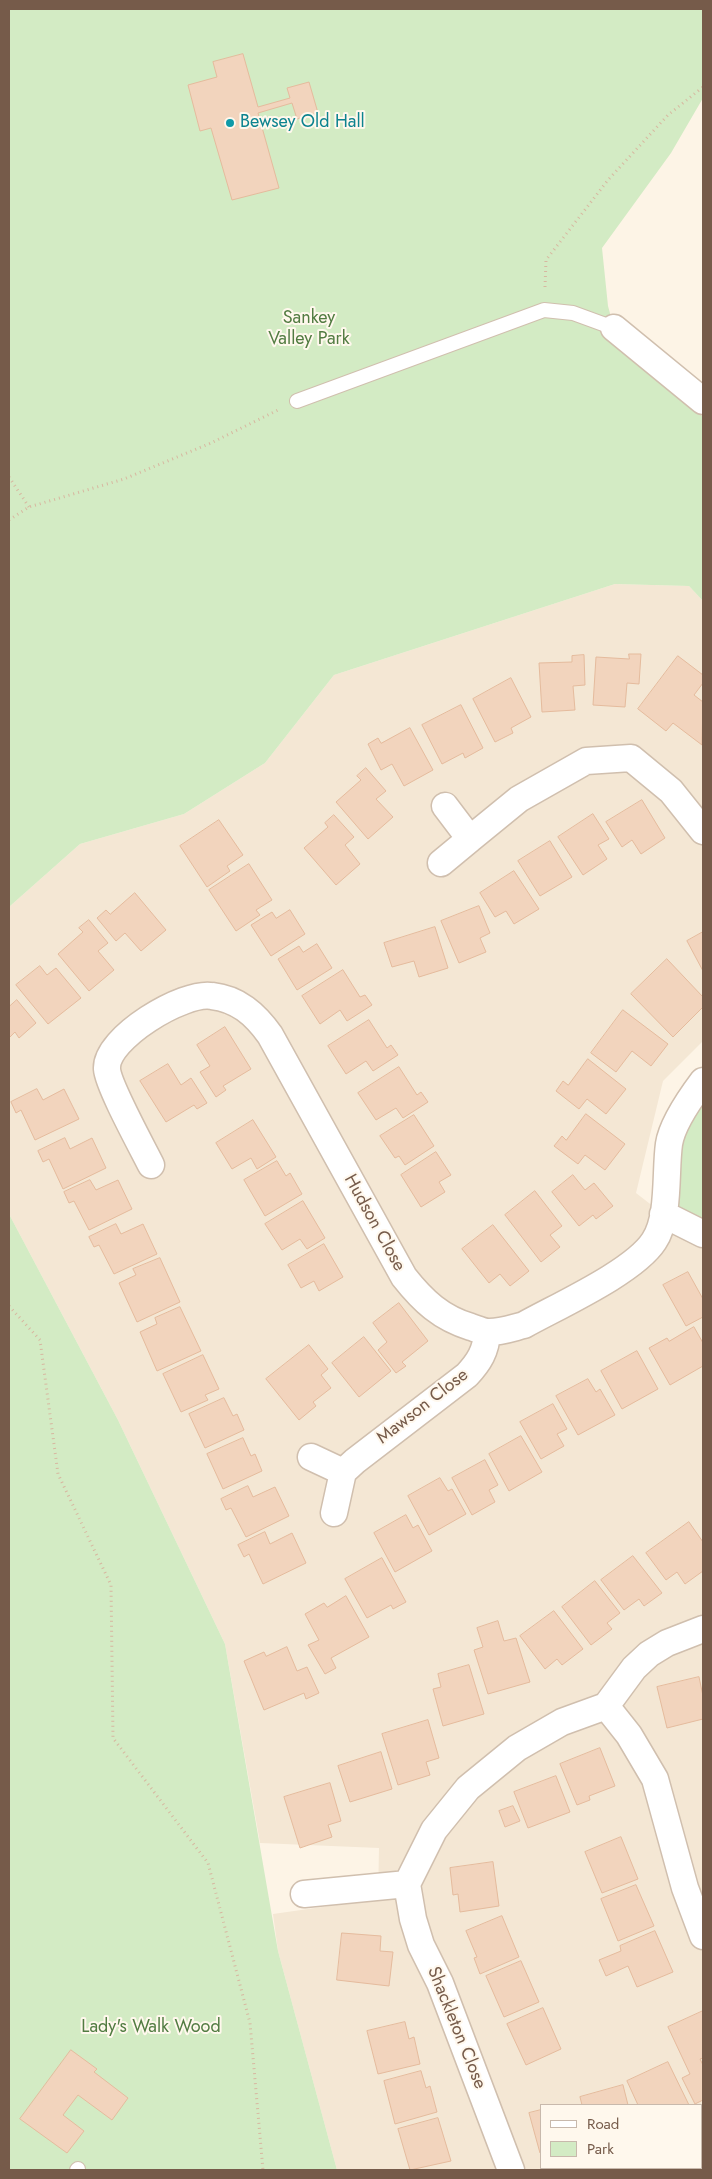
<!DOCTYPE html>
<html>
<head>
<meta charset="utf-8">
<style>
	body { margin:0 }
	#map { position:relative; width:712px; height:2179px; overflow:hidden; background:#fdf4e6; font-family:Jost,sans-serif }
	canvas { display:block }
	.frame { position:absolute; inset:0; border:10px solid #765b4a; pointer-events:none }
	.legend { position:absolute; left:540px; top:2104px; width:162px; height:65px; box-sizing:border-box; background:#fff8ed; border:1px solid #c8b9ac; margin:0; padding:6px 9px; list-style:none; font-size:15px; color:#765b4a }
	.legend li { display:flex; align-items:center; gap:10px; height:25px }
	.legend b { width:25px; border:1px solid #c8b9ac }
</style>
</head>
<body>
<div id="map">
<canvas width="712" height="2179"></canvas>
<div class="frame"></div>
<ul class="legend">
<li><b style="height:6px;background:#fff"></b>Road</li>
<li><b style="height:14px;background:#d3ebc4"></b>Park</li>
</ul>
</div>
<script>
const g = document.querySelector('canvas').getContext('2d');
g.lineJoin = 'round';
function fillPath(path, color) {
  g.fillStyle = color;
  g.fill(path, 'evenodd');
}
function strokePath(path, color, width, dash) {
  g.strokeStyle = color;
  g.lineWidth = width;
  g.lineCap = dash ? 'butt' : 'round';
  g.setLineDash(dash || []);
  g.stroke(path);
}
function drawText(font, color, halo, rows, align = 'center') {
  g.font = font + ' Jost,sans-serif';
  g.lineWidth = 4;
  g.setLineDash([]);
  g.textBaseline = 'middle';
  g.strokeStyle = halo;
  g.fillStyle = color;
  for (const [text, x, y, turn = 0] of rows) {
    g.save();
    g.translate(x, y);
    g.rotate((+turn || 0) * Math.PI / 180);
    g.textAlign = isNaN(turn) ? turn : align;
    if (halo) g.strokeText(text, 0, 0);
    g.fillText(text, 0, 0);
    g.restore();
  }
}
fillPath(new Path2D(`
	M 615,584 L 689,586 L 703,601 L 703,1041 L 663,1081 L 636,1193 L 703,1245 L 703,2170 L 337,2170 L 278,1951 L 273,1914 L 378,1899 L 379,1848 L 260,1843 L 225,1644 L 118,1420 L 9,1214 L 9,907 L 80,844 L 184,814 L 265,763 L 334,675 ZM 541,2105 L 701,2105 L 701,2168 L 541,2168 Z`), '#f4e7d4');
fillPath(new Path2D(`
	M 9,9 L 703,9 L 703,98 L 671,153 L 602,248 L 608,306 L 614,328 L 703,417 L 703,601 L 689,586 L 615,584 L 334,675 L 265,763 L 184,814 L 80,844 L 9,907 Z
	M 703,1081 L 703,1224 L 663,1214 L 669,1142 Z
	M 9,1214 L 118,1420 L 225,1644 L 278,1951 L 337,2170 L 9,2170 Z`), '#d3ebc4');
const building = new Path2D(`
	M 243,54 L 258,107 L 290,98 L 287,88 L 309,82 L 318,113 L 297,119 L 292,103 L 258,113 L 279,188 L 232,200 L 211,128 L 200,131 L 188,85 L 217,77 L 213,62 Z
	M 629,654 L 641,654 L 639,684 L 627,683 L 625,707 L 593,705 L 596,657 L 629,659 Z
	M 584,655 L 585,685 L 573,686 L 575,710 L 542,712 L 539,663 L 572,662 L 572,656 Z
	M 678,656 L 703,675 L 703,683 L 694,695 L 703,702 L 702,745 L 673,723 L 666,731 L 638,709 Z
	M 511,678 L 531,717 L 511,728 L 513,733 L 495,742 L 473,699 Z
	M 461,705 L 483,748 L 465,758 L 463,753 L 442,764 L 422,725 Z
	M 410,728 L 433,770 L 404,786 L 392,764 L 381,770 L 368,744 L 378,738 L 381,743 Z
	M 366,768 L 386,791 L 376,799 L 393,817 L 368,839 L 336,802 L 361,780 L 357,776 Z
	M 642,800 L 665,838 L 641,854 L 632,840 L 622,847 L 606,822 Z
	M 593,814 L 609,839 L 598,845 L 607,859 L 583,875 L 558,837 Z
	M 334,815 L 354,837 L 345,845 L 360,864 L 336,885 L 304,848 L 328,827 L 325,823 Z
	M 219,820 L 243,855 L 227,866 L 230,871 L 207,887 L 180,846 Z
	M 550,841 L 572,877 L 540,896 L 518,861 Z
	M 249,864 L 272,900 L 256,910 L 260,915 L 236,931 L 209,890 Z
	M 514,871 L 539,909 L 514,924 L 506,911 L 495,917 L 480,893 Z
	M 135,893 L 166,930 L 141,951 L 125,933 L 116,941 L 97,918 L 106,910 L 110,914 Z
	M 479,906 L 490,933 L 480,938 L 486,952 L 459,963 L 441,921 Z
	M 290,910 L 305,934 L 271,956 L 251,925 L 272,912 L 276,918 Z
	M 89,920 L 108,943 L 98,951 L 114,970 L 89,991 L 58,954 L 83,932 L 79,928 Z
	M 435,927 L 448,968 L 419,977 L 414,961 L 392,967 L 384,943 Z
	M 703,932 L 703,971 L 687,941 Z
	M 317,944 L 332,968 L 297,990 L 278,959 L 299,946 L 303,952 Z
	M 667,959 L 703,997 L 703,1007 L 673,1037 L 631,994 Z
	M 40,966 L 47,975 L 56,968 L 81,998 L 48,1024 L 16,985 Z
	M 343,970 L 360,997 L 365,995 L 372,1005 L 347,1021 L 340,1010 L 320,1024 L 302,996 Z
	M 17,1000 L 36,1023 L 19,1038 L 15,1032 L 9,1038 L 9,1007 Z
	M 623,1010 L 668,1044 L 651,1066 L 632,1051 L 616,1072 L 591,1053 Z
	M 369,1020 L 387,1048 L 391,1045 L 398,1055 L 373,1071 L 366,1061 L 346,1074 L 328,1046 Z
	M 225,1027 L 251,1069 L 223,1086 L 226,1090 L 216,1097 L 200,1072 L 210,1066 L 197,1045 Z
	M 588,1059 L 626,1089 L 606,1114 L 587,1099 L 579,1109 L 556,1091 L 563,1081 L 568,1085 Z
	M 168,1064 L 181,1085 L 191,1078 L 207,1103 L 197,1109 L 194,1105 L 166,1122 L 140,1081 Z
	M 399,1067 L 417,1095 L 421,1092 L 428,1102 L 403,1118 L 396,1108 L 376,1120 L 358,1093 Z
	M 37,1089 L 43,1100 L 64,1089 L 79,1119 L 35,1140 L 21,1110 L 16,1113 L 11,1102 Z
	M 586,1114 L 625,1144 L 605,1170 L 585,1155 L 578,1164 L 554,1146 L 562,1136 L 566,1140 Z
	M 414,1115 L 434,1146 L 405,1165 L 399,1156 L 395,1158 L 380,1136 Z
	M 253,1120 L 276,1157 L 257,1169 L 251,1158 L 232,1169 L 216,1143 Z
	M 65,1138 L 70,1149 L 92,1138 L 106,1168 L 63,1189 L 49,1159 L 43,1162 L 38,1151 Z
	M 436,1152 L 451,1175 L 439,1182 L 445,1192 L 421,1207 L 401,1175 Z
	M 277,1161 L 286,1176 L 290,1173 L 302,1194 L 265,1216 L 244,1180 Z
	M 573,1175 L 585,1190 L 594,1183 L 613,1206 L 596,1219 L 593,1215 L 579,1226 L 552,1192 Z
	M 90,1180 L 96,1190 L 118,1180 L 132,1209 L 89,1230 L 74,1201 L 69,1203 L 64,1192 Z
	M 535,1191 L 562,1226 L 550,1235 L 560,1247 L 541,1262 L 505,1215 Z
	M 303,1201 L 325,1238 L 307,1249 L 300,1239 L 282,1250 L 265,1224 Z
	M 116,1224 L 121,1234 L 143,1224 L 157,1254 L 114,1274 L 99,1245 L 94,1247 L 89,1237 Z
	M 493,1225 L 529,1271 L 510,1286 L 500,1274 L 489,1283 L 462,1249 Z
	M 324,1244 L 343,1277 L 319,1291 L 314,1281 L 301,1288 L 288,1265 Z
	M 160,1258 L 180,1302 L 137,1322 L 119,1283 L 136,1275 L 133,1269 Z
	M 688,1272 L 703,1299 L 703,1317 L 686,1326 L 663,1285 Z
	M 399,1303 L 428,1341 L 402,1362 L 406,1366 L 396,1373 L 378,1350 L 387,1342 L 373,1323 Z
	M 180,1307 L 201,1351 L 157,1371 L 140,1332 L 157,1324 L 155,1318 Z
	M 694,1327 L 703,1343 L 703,1366 L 670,1385 L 649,1348 L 667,1338 L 669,1341 Z
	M 364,1337 L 391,1371 L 359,1397 L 332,1363 Z
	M 309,1345 L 328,1369 L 321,1375 L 331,1388 L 313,1402 L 316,1406 L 299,1420 L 266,1379 Z
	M 637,1351 L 658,1389 L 622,1409 L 601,1371 Z
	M 203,1355 L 219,1389 L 205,1395 L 208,1400 L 181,1412 L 163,1374 Z
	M 588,1379 L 596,1392 L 600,1389 L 615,1415 L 578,1435 L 556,1396 Z
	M 224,1398 L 233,1416 L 237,1414 L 244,1430 L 205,1448 L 189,1414 Z
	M 553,1404 L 567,1429 L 557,1434 L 564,1446 L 541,1459 L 520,1422 Z
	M 521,1436 L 542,1472 L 509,1491 L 489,1454 Z
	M 243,1438 L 251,1456 L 255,1454 L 262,1471 L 223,1489 L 207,1454 Z
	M 485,1460 L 498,1485 L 489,1490 L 495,1502 L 472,1515 L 452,1478 Z
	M 440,1478 L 448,1491 L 452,1489 L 466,1514 L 429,1535 L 408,1496 Z
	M 248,1486 L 253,1497 L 275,1487 L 289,1516 L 246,1537 L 231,1508 L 226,1510 L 221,1499 Z
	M 406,1515 L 413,1528 L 418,1525 L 432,1551 L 395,1572 L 374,1533 Z
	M 689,1522 L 703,1542 L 703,1571 L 685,1584 L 677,1572 L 666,1580 L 646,1553 Z
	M 265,1532 L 270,1544 L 292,1533 L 306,1563 L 263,1584 L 249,1554 L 244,1557 L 238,1545 Z
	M 633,1556 L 662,1593 L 644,1606 L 639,1599 L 624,1610 L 601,1580 Z
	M 382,1558 L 406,1602 L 393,1609 L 391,1605 L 367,1618 L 345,1579 Z
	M 595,1581 L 620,1613 L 607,1623 L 612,1629 L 591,1645 L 562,1607 Z
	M 346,1596 L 369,1637 L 331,1658 L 336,1668 L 325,1674 L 308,1645 L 319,1640 L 305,1614 L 324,1603 L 327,1607 Z
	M 554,1611 L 583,1649 L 562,1665 L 557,1659 L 545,1669 L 520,1636 Z
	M 498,1621 L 504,1641 L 516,1638 L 530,1682 L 488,1694 L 474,1650 L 483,1647 L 477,1628 Z
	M 287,1647 L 297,1671 L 307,1667 L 319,1693 L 306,1699 L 304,1693 L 264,1710 L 244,1661 L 264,1652 L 266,1656 Z
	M 469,1665 L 484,1714 L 443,1726 L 433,1689 L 441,1687 L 438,1674 Z
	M 699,1677 L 703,1696 L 703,1719 L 667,1728 L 657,1687 Z
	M 428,1720 L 439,1758 L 426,1762 L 430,1775 L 398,1785 L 382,1734 Z
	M 600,1748 L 615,1786 L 589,1796 L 590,1800 L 577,1805 L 560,1764 Z
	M 381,1752 L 392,1789 L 350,1802 L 338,1766 Z
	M 556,1776 L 570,1812 L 528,1828 L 514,1792 Z
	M 330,1783 L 341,1821 L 328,1825 L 332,1837 L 300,1848 L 284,1797 Z
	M 513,1806 L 520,1821 L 505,1827 L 499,1811 Z
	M 621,1837 L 638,1879 L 602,1893 L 585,1852 Z
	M 493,1862 L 499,1906 L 460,1912 L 458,1894 L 453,1895 L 450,1868 Z
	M 636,1885 L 654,1926 L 618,1941 L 601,1899 Z
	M 502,1916 L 519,1957 L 480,1974 L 474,1958 L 477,1957 L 466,1931 Z
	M 655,1931 L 673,1972 L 637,1987 L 628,1966 L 606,1976 L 599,1960 L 621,1951 L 620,1946 Z
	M 342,1933 L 381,1936 L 380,1951 L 393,1952 L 389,1986 L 337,1980 Z
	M 521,1961 L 539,2002 L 504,2017 L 486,1976 Z
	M 543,2008 L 561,2049 L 526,2065 L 507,2024 Z
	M 703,2011 L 703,2058 L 700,2059 L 703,2065 L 703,2100 L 695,2104 L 682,2078 L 690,2074 L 668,2027 Z
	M 405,2022 L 409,2039 L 414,2037 L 420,2064 L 378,2074 L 367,2031 Z
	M 71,2050 L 97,2069 L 94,2072 L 128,2098 L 112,2120 L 78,2095 L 63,2115 L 84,2131 L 67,2153 L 20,2119 Z
	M 668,2062 L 689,2105 L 638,2105 L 627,2081 Z
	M 421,2071 L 426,2088 L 430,2086 L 437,2112 L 395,2124 L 384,2081 Z
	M 623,2085 L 628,2105 L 582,2105 L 580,2097 Z
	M 541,2110 L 541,2153 L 540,2153 L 529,2113 Z
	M 438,2118 L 451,2161 L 410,2170 L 398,2129 Z`);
fillPath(building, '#f2d4bd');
strokePath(building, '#e5bb9d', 1);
const lane = new Path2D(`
	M 297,401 L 544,310 L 573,313 L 614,328
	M 77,2170 L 78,2169`);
const street = new Path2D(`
	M 614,328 L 703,401
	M 470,839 L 519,799 L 586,761 L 631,758 L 671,791 L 703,831
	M 441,863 L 470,839 L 445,806
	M 151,1165 C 142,1147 108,1085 107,1069 C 105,1038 184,991 212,996 C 238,999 255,1014 270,1035 L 404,1277 C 423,1301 441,1318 471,1327 C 477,1329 483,1332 489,1332 C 501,1332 512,1328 524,1325 C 558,1306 634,1272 654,1241 C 670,1217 665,1172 669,1144 C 672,1124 691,1097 703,1081
	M 663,1214 L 703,1234
	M 311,1457 L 343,1472
	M 334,1513 L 343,1472 L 355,1461 L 467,1375 C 479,1362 486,1351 487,1333
	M 606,1706 L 629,1735 L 655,1779 L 685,1888 L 703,1936
	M 304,1894 L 407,1884
	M 511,2170 L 440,1983 L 421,1945 L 413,1919 L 407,1884 L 434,1830 L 468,1788 L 517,1748 L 562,1722 L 606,1706 L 634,1668 L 649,1654 L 667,1643 L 703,1629`);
strokePath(lane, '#d0bfae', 16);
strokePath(street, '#d0bfae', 29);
strokePath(new Path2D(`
	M 545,287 L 546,260 L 608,180 L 668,115 L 703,87
	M 9,477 L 29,507
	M 9,520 L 29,507 L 124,479 L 211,443 L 278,410
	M 9,1306 L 40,1340 L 58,1474 L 111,1585 L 113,1738 L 208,1863 L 250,2023 L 263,2170
	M 701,2162 L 703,2161
	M 678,2170 L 685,2168`), '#d7b7a0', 3, [1, 4]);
strokePath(lane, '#fff', 14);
strokePath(street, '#fff', 26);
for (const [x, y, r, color] of [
	[230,123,5,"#0f9aa8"]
]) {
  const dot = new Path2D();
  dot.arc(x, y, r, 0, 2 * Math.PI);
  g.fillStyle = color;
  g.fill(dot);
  strokePath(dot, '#fff8ed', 2);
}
drawText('18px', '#0d838f', '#fff8ed', [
	["Bewsey Old Hall",240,123]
], 'left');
drawText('18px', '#527c42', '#fff8ed', [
	["Sankey",309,319],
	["Valley Park",309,340],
	["Lady's Walk Wood",151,2028]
]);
drawText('18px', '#765b4a', '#fff8ed', [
	["Hudson Close",374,1223,61],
	["Mawson Close",423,1407,-38],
	["Shackleton Close",456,2028,68]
]);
</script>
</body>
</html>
